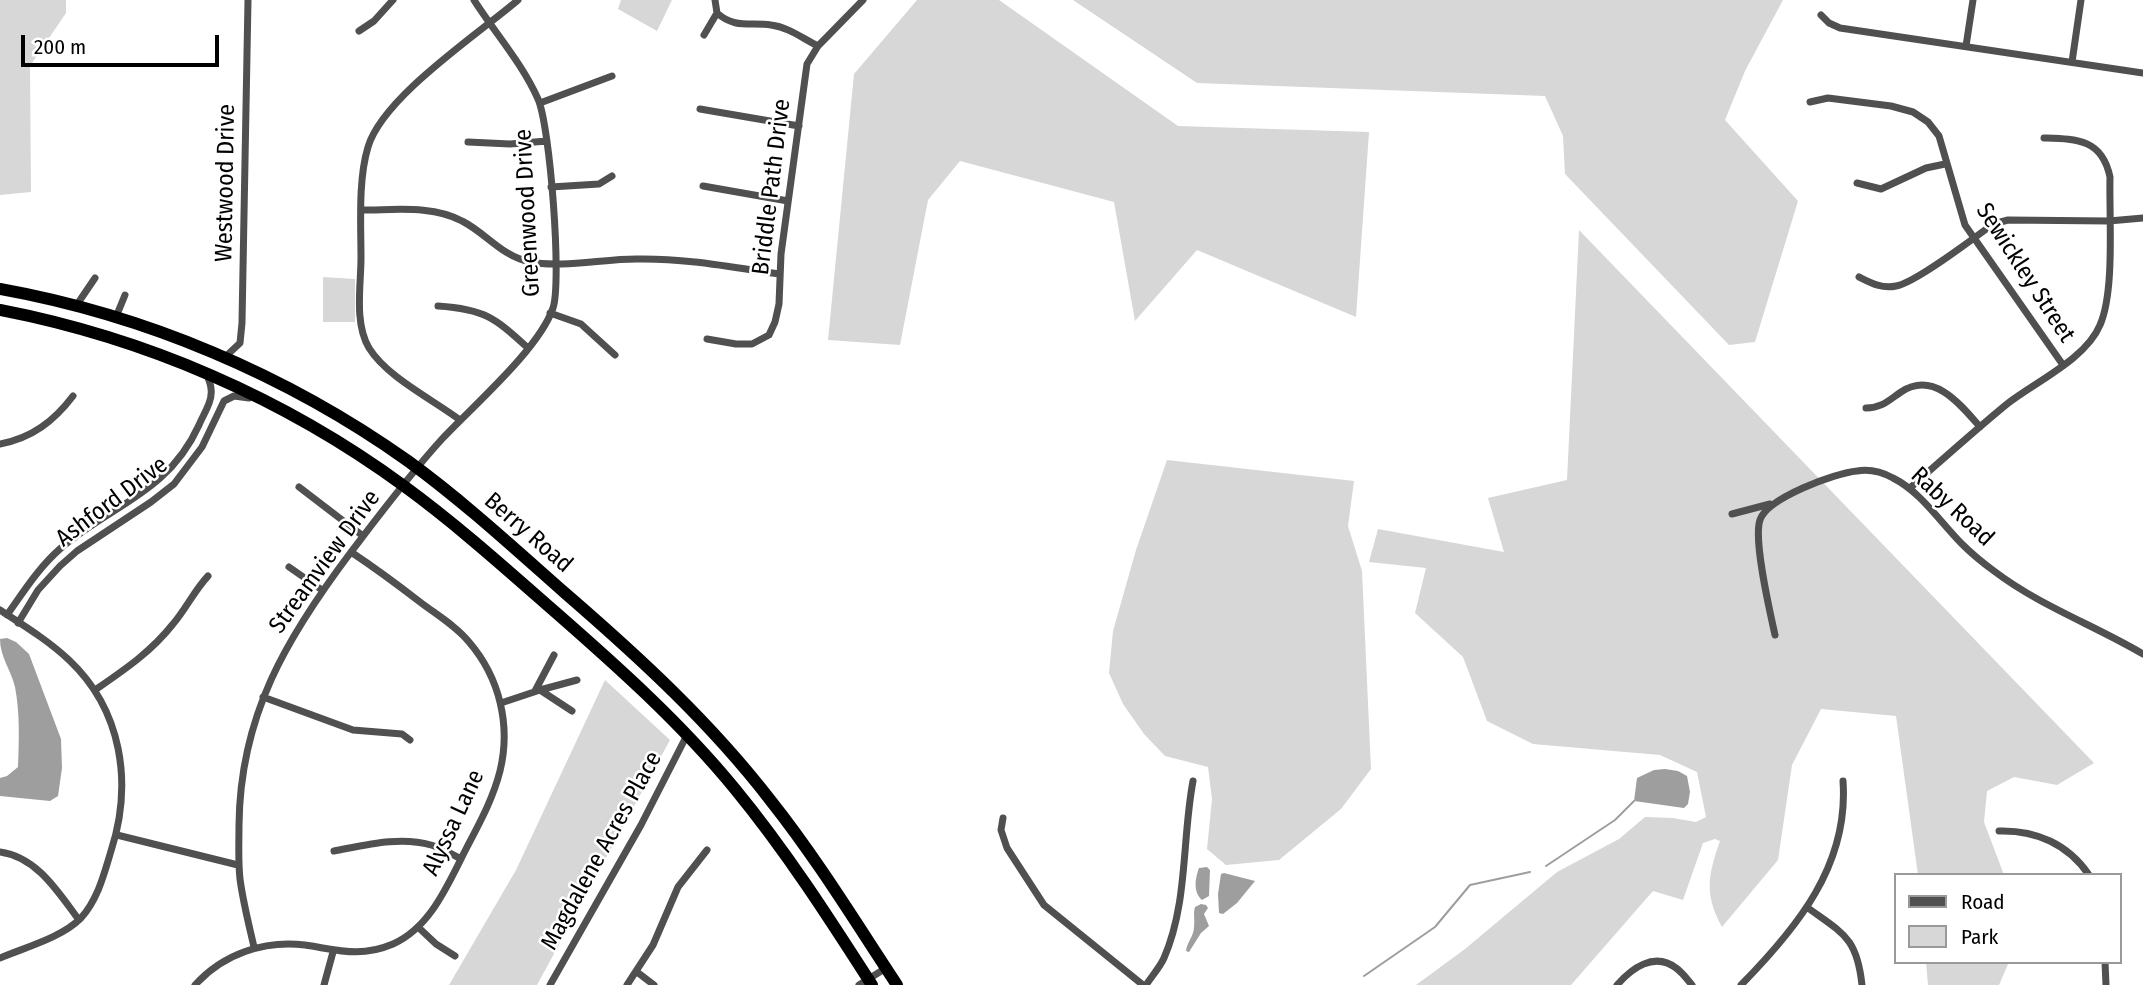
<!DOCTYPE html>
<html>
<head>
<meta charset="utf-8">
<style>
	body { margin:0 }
	#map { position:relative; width:2143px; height:985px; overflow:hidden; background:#fff; font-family:"Fira Sans Condensed",sans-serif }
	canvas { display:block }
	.legend { position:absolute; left:1894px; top:873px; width:228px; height:91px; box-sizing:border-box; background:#fff; border:2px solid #999; margin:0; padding:9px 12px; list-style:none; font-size:21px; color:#000 }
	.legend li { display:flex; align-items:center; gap:14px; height:35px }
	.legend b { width:35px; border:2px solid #999 }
	.scale { position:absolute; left:21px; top:35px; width:198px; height:32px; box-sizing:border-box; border:4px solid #000; border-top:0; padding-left:9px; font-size:21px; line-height:24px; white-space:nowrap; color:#000; -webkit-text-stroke:5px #fff; paint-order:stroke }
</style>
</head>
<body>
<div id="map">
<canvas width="2143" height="985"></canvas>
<ul class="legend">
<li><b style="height:9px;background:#505050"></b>Road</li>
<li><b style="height:19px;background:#d7d7d7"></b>Park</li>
</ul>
<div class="scale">200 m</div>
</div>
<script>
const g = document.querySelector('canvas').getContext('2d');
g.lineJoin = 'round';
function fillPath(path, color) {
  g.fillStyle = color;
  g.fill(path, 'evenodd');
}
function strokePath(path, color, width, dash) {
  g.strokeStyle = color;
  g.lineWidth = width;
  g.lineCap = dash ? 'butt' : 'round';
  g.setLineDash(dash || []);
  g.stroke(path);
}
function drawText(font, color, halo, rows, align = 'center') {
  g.font = font + ' "Fira Sans Condensed",sans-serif';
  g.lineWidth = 5;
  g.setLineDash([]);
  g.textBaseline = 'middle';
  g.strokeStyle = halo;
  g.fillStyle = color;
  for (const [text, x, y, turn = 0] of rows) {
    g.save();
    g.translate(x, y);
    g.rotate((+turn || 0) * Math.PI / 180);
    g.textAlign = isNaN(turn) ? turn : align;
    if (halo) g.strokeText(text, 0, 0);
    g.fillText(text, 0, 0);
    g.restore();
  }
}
fillPath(new Path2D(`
	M 0,0 L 66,0 L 66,13 L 30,66 L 31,192 L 0,195 Z
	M 621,0 L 672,0 L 657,31 L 618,9 Z
	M 917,0 L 999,0 L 1178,126 L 1369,132 L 1356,317 L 1197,250 L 1135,321 L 1114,202 L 960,161 L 928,200 L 900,345 L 828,340 L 854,74 Z
	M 1073,0 L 1783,0 L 1745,71 L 1725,120 L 1798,201 L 1755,342 L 1729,345 L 1565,174 L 1563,136 L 1545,96 L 1197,83 Z
	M 1579,230 L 2094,763 L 2057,785 L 2014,777 L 1987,791 L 1984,822 L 2004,875 L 1918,875 L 1896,716 L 1821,709 L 1792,765 L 1778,860 L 1722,927 C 1704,894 1708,875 1720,841 L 1715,839 L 1703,843 L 1683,900 L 1653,891 L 1571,985 L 1416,985 L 1465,949 L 1557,872 L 1619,839 L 1645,817 L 1673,818 L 1696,822 L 1706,817 L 1697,772 L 1660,755 L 1533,744 L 1487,721 L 1463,657 L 1415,613 L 1426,568 L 1369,562 L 1378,529 L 1504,552 L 1488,498 L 1567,480 Z
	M 323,277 L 355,279 L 355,322 L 323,322 Z
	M 1167,460 L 1354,481 L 1348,526 L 1362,571 L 1371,769 L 1341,809 L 1279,860 L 1226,865 L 1207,849 L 1212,799 L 1208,767 L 1165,756 L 1144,734 L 1123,704 L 1109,673 L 1113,631 L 1136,550 Z
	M 605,680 L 670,740 L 537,985 L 449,985 L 516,870 Z
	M 1926,962 L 2009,962 L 1999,985 L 1928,985 Z`), '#d7d7d7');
fillPath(new Path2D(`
	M 7,638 L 16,642 L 29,654 L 61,739 L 62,768 L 58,796 L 50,801 L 0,796 L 0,778 L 7,776 L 18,767 C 19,740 20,713 15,687 C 11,670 0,657 0,639 Z
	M 1665,769 L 1678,771 L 1687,776 L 1690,792 L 1688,804 L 1684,808 L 1634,801 L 1637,778 L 1654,770 Z
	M 1207,867 L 1210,870 L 1209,896 L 1202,900 C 1193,892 1195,879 1199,868 Z
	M 1224,873 L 1255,881 L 1237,903 L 1223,914 L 1219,913 L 1218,894 L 1221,874 Z
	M 1201,904 L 1206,905 L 1208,908 L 1204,914 L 1209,926 L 1201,933 L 1189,952 L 1186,951 C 1187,942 1194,936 1194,927 C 1195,919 1193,914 1195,907 Z`), '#9e9e9e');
strokePath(new Path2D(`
	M 1546,866 L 1615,820 L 1634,801
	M 1364,976 L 1435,927 L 1470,885 L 1530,872`), '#9e9e9e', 2);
strokePath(new Path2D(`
	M 715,0 L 717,13 C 735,29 750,22 771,25 C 788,27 802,38 818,46
	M 1821,15 L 1829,23 L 1840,28 L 2143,73
	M 359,31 L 374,21 L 393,0
	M 704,35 L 717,13
	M 1966,46 L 1973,0
	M 2072,62 L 2081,0
	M 1810,102 L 1828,98 L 1891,106 L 1913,112 L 1928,122 L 1939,136 L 1965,225 L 2063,365
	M 540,103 L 612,76
	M 700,109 L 799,126
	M 468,142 L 510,144 L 547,141
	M 1857,183 L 1881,189 L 1926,168 L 1945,164
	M 703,186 L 788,201
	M 551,187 L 599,184 L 612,176
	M 363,210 C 395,210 433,205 462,221 C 486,233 501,256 530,262 C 561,268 603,259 636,259 C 684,258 731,267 779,274
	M 1859,277 C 1871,283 1882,289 1896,286 C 1915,283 1974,238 1993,224 L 2008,220 L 2109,221 L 2143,218
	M 76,306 L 95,278
	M 438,306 C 485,309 495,318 528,348
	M 550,313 L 581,324 L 615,355
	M 116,317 L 125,295
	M 707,339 L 736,344 L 752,344 L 769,335 L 775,322 L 779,304 L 781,254 L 807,64 L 818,46 L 863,0
	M 224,358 L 240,343 L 242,323 L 248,0
	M 1866,408 C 1882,408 1889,400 1901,392 C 1934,370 1961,405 1980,427
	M 460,420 C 432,399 387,377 369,348 C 354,323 361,285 361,258 C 361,224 358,180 368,147 C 383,97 477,35 518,0
	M 0,444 C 32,438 54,421 73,396
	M 299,487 L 363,536
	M 1910,488 C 1942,460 1974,431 2007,404 C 2035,382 2086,359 2100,325 C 2115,291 2109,217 2110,177 C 2102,139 2077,139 2044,138
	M 1732,514 L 1770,504
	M 289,567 L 322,590
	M 0,610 C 23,625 49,641 69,660 C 122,710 133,783 111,851 C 104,874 98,899 81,918 C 61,938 26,947 0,958
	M 7,615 C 24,591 39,567 61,548 C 113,504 168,493 199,425 C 203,415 213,401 211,389 C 211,384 208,379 207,374
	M 18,623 L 38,590 L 60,566 L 77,551 L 151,502 L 174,484 L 202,447 L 224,401 L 234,396 L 249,398
	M 1775,635 C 1770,612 1753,540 1760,520 C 1767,498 1835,473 1857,471 C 1869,469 1882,472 1893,478 C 1921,492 1940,522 1962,544 C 1972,554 1983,563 1994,571 C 2040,606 2094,625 2143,654
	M 95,690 C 124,670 151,652 173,624 C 186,609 194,591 208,576
	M 540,690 L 577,680
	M 535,691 L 554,655
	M 263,697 L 353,730 L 402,734 L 410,740
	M 501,703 L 540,690 L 572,711
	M 1003,818 L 1001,830 L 1007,848 L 1044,905 L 1143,985
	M 1999,831 C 2036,830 2068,844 2089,875
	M 117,835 L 238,865
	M 334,851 C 366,845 400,836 431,845 C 442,848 452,854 461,859
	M 0,852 C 37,857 58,892 79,920
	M 1808,908 C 1844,934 1857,938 1862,985
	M 418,927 L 436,944 L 455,956
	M 254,947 C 249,925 243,902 240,879 C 238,861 239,843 239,825 C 240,715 287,637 351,552 C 380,514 410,474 442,439 C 474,405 539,349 553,308 C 562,281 550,126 538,99 C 522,63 495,33 474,0
	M 2105,962 L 2106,985
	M 637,972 L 654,985
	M 195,985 C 223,954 264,940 305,945 C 338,950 360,958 393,944 C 431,927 448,884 466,849 C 479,824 493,799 500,771 C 511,726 500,678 469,642 C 456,626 437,615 420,602 C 398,585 375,568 351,552
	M 324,985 L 333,952
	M 550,985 L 641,825 L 687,735
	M 627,985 L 653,945 L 678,887 L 707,850
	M 859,985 L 886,968
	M 1146,985 C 1152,976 1160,967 1164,958 C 1188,903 1182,839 1193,781
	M 1617,985 C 1631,969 1654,951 1676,968 C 1682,972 1687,979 1692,985
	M 1741,985 C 1797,928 1849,865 1843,781`), '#505050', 7);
strokePath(new Path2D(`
	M 0,289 C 145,315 287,375 408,461 C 463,501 514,548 565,593 C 639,657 711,723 771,801 C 817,859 856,923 897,985
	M 0,310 C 145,338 284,398 404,486 C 456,524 504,567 553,610 C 617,666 681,723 735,789 C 786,851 829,918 872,985`), '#000', 12);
drawText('24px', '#000', '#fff', [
	["Westwood Drive",226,183,-89],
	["Briddle Path Drive",772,187,-83],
	["Greenwood Drive",528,213,-93],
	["Sewickley Street",2025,273,57],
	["Ashford Drive",112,502,-37],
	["Raby Road",1952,507,43],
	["Berry Road",528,533,41],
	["Streamview Drive",325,562,-54],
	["Alyssa Lane",454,823,-65],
	["Magdalene Acres Place",602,851,-61]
]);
</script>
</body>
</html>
